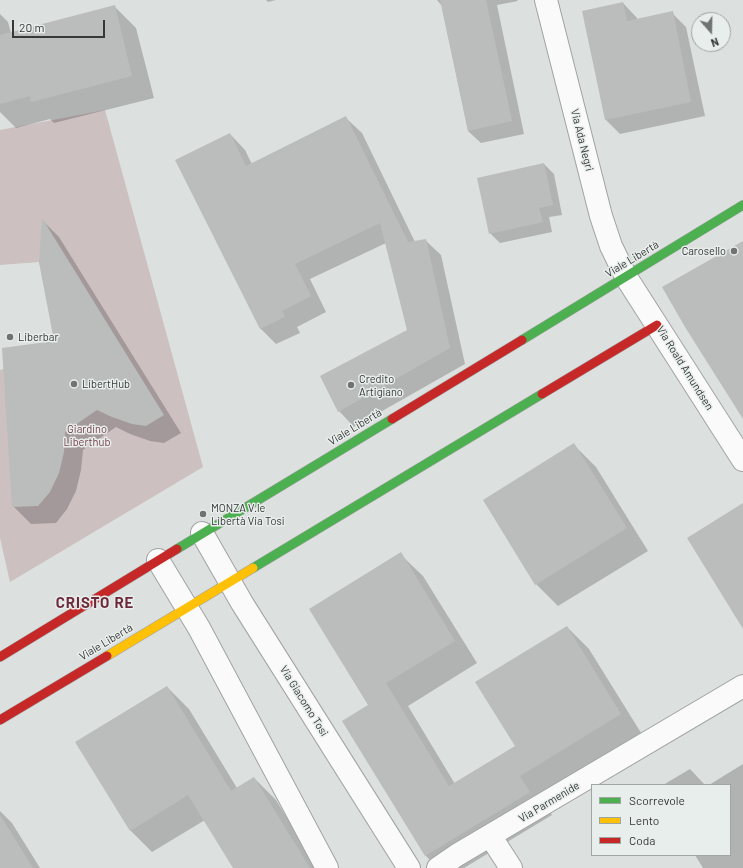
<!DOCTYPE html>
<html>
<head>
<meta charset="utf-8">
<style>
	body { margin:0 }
	#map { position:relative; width:743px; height:868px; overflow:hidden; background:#dce0de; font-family:Barlow,sans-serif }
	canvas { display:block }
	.legend { position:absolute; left:591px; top:784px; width:140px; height:72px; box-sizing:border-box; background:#e8eeeb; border:1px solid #a1a5a3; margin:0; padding:5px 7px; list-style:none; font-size:12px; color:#363837 }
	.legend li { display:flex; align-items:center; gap:8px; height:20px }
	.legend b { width:20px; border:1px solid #a1a5a3 }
	.north { position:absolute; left:691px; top:12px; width:40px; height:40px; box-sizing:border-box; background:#e8eeeb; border:1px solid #a1a5a3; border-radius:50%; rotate:160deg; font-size:11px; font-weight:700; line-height:16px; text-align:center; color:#363837 }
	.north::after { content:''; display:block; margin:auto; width:14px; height:18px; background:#707371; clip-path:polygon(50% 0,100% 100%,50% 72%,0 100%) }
	.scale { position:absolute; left:12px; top:20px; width:93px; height:18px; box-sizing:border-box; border:2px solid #363837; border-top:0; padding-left:5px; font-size:12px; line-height:14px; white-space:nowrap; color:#363837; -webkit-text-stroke:3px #e8eeeb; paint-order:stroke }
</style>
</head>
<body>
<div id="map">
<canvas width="743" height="868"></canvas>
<ul class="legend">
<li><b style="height:5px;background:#4caf50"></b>Scorrevole</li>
<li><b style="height:5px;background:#ffc107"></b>Lento</li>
<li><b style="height:5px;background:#c62828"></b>Coda</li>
</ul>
<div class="north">N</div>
<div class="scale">20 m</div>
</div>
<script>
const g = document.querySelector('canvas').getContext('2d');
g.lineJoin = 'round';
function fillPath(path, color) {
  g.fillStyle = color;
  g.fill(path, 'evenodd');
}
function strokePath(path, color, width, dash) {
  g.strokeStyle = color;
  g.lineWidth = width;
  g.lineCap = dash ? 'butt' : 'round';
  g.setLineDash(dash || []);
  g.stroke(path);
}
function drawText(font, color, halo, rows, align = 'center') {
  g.font = font + ' Barlow,sans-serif';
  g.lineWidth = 3;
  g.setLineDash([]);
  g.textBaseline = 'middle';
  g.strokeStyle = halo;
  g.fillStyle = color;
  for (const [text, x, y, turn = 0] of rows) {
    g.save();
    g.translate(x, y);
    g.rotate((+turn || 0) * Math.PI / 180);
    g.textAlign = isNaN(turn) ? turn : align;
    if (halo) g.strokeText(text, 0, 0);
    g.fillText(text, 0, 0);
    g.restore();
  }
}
fillPath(new Path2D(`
	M 105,110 L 203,467 L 10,582 L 0,538 L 0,370 L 58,353 L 39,262 L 0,265 L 0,130 Z`), '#cdc0c1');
fillPath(new Path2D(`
	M 266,0 L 276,0 L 268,2 Z
	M 437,0 L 517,0 L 518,1 L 497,5 L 524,134 L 481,143 L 468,131 L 442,6 Z
	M 623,3 L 637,18 L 638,20 L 672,13 L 686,27 L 705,116 L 620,134 L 606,120 Z
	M 114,6 L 136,28 L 154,98 L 54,123 L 50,119 L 16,128 L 0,112 L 0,14 L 8,22 L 11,33 Z
	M 346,118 L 362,133 L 415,242 L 425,240 L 441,255 L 465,364 L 354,427 L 339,411 L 408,331 L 386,243 L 310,279 L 326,312 L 297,327 L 300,333 L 276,344 L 261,329 L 177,160 L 230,134 L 245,150 L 252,164 Z
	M 544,164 L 554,174 L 562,215 L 549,217 L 552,232 L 500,243 L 490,233 Z
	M 43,221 L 59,237 L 181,433 L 164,443 L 150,441 L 130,434 L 116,427 L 83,450 L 81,470 L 76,491 L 67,509 L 56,523 L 31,524 L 13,506 L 55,342 Z
	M 574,445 L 596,467 L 648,551 L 558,606 L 536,584 Z
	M 400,554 L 423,576 L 477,663 L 408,706 L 455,784 L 516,746 L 567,627 L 589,649 L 643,736 L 542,798 L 552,815 L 464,868 L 438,868 L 426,856 L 369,705 Z
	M 167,687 L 189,709 L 237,788 L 254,778 L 276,800 L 318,868 L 234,868 L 205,820 L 152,852 L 130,830 Z
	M 743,764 L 743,868 L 703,868 L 695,855 L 730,855 L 730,785 L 709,785 Z
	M 690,769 L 705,785 L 663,785 Z
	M 0,811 L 12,823 L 40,868 L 0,868 Z`), '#0003');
fillPath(new Path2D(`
	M 440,0 L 486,0 L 512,121 L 468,131 Z
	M 623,2 L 627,21 L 673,11 L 691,102 L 605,120 L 582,11 Z
	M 115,5 L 132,76 L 31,102 L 30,96 L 0,104 L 0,35 Z
	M 346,116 L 408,242 L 426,239 L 450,348 L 338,412 L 320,376 L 407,330 L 380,223 L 295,264 L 311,296 L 282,311 L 285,317 L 260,329 L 175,160 L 230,133 L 246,166 Z
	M 544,163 L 553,205 L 539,208 L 543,222 L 489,234 L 477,178 Z
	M 42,218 L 164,415 L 146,426 L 132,424 L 112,417 L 97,410 L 65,432 L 64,452 L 59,473 L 50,492 L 38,506 L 12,507 L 2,348 L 54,341 L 39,262 Z
	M 743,241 L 743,419 L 685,327 L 662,287 Z
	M 574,443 L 627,528 L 535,585 L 483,500 Z
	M 743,503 L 743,629 L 687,538 Z
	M 401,552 L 455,641 L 386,683 L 449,786 L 515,746 L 475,682 L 567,626 L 621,714 L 520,776 L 530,792 L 425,856 L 342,721 L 368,705 L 309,609 Z
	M 167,686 L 231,791 L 254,777 L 310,868 L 233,868 L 188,795 L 130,831 L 75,742 Z
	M 0,815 L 33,868 L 0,868 Z`), '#babdbb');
const street = new Path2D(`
	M 546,0 L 601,216 L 611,246 L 626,277 L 743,460
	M 202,533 L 242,603 L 409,868
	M 158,560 L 199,628 L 327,868
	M 491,837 L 511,868
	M 438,868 L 457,855 L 743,686`);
const fast = new Path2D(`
	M 522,340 L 743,205
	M 177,549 L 392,419
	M 253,568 L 542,394`);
const slow = new Path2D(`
	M 107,656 L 253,568`);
const jam = new Path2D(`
	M 542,394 L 657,325
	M 392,419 L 522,340
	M 0,657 L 177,549
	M 0,720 L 107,656`);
strokePath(street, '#a1a3a2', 24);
strokePath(fast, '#a1a3a2', 10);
strokePath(slow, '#a1a3a2', 10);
strokePath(jam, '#a1a3a2', 10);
strokePath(street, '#fafafa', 22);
strokePath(fast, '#4caf50', 9);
strokePath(slow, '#ffc107', 9);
strokePath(jam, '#c62828', 9);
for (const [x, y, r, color] of [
	[734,251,4,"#707371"],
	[10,337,4,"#707371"],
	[74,384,4,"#707371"],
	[351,385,4,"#707371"],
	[203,514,4,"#707371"]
]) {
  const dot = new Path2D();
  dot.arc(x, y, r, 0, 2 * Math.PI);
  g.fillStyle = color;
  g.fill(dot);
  strokePath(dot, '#e8eeeb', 1.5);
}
drawText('11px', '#363837', '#e8eeeb', [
	["Via Ada Negri",582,140,76],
	["Viale Libertà",632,259,-31],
	["Via Roald Amundsen",685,368,58],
	["Viale Libertà",355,427,-31],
	["Viale Libertà",106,642,-31],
	["Via Giacomo Tosi",304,701,58],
	["Via Parmenide",549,802,-31]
]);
drawText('11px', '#363837', '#e8eeeb', [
	["Carosello",726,251,"right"],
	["Liberbar",18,337],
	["Credito",359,379],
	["Artigiano",359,392],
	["LibertHub",82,384],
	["MONZA V.le",211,508],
	["Libertà Via Tosi",211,521]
], 'left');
drawText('11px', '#77414e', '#e8eeeb', [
	["Giardino",87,429],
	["Liberthub",87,442]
]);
g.letterSpacing = '1px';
drawText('bold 15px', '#6e293d', '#e8eeeb', [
	["CRISTO RE",95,603]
]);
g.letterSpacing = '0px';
</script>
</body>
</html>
